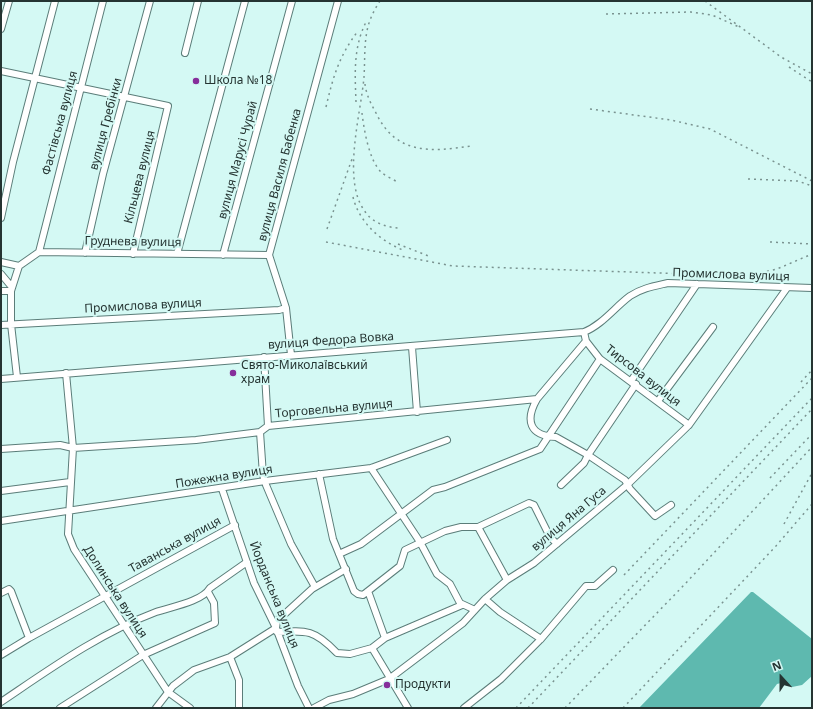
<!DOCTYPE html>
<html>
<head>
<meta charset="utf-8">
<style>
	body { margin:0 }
	#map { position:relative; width:813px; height:709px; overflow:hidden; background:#d4f9f4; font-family:"Noto Sans",sans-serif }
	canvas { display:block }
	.frame { position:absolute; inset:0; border:2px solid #253432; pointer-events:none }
	.north { position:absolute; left:761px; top:657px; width:40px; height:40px; -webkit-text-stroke:3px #d4f9f4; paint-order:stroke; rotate:339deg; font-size:11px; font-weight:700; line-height:16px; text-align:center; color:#253432 }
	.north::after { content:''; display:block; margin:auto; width:14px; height:18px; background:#253432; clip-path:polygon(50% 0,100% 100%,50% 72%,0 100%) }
</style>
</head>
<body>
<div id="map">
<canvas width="813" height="709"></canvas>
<div class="frame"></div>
<div class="north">N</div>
</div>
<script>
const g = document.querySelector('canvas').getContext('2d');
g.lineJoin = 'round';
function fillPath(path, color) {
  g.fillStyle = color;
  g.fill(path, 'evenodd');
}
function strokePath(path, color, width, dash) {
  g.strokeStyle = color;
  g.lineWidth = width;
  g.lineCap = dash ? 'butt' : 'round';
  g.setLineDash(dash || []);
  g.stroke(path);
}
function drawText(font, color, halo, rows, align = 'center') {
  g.font = font + ' "Noto Sans",sans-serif';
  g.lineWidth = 4;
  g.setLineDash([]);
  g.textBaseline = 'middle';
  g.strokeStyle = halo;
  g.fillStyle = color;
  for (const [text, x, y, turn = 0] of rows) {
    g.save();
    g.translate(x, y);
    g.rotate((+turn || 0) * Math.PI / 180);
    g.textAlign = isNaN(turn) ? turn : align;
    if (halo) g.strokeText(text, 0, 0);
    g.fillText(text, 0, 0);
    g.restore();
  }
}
fillPath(new Path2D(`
	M 751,592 L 753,592 L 812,639 L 812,676 L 802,685 L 792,687 L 785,682 L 777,684 L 759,708 L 639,708 Z`), '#5eb9af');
const minor = new Path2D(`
	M 1,29 L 9,1
	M 185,53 L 198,1
	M 1,71 L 168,106 L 133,254
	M 1,218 L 13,162 L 55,1
	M 39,252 L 103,1
	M 85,253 L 103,174 L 150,1
	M 177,254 L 245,1
	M 223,255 L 292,1
	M 1,262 L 19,266 L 39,252 L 269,255
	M 1,274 L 11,286
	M 1,291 L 11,291
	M 1,325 L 279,310 L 286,308
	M 586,341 L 600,359 L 689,425
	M 412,347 L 417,412
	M 291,355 L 286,308 L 269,255 L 338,1
	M 264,357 L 268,426
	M 66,373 L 73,448 L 68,534 L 74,549 L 168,692 L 190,708
	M 17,377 L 11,324 L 11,291 L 19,266
	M 1,379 L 584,332 C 602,325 615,307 630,296 C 642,288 655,286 668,283 L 812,288
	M 631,381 L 697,284
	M 537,399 C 525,420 529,436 556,437 L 588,455 L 625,480 L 630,489 L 655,516 L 671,505
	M 658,401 L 713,327
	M 260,432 L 263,475 L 266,485 L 291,544 L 315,587
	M 1,449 L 60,445 L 73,448 L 196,440 L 260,432 L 268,426 L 537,399 L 586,341 L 584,332
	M 371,468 L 420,542 L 437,574 L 450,584 L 460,603 L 475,610
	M 319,474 L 333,539 L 354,591 L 358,594 L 363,595 L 400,566 L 405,550 L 445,531 L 461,527 L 478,527 L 529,503 L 534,505 L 550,537 L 557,544
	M 561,485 L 584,463 L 588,455 L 636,384
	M 222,489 L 254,583 L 276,628 L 298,686 L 309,708
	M 1,491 L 70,482
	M 1,521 L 265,481 L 371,468 L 447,440
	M 478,527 L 507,580
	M 339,554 L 361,544 L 433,490 L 445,487 L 540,449 L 600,359
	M 368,591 L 385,638
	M 1,593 L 9,589 L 11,591 L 29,638
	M 485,599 L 500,612 L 541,639
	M 277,632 C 307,630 315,630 337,653 L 350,654 L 372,648 L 385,638 L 462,605
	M 372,648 L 408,708
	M 1,655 L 29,638 L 235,525
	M 230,657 L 239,680 L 239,708
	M 1,702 C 50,669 100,633 156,612 C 170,607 202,602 210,588 L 247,562
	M 60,708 L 143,655 L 215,623 L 214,603 L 208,592
	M 156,708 L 173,686 L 194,670 L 230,657 L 276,628 L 277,621 L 312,589 L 346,569
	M 314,708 L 329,700 L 353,694 L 389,679 L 463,623 L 485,599 L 507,580 L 534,563 L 627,485 L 689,425 L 787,288
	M 464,708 L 501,679 L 541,639 L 586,586 L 595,586 L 613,570`);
strokePath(minor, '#5b7d79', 8);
strokePath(minor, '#fff', 6);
strokePath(new Path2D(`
	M 380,1 C 374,10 369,20 367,31 C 364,46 365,62 364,77 C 361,113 342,179 364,210 C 371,222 385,227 398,228
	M 705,1 L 781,57 L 812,74
	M 606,14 L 691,12 L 712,15 L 739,27
	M 789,67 L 812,82
	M 365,84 C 366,94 371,104 376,113 C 396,155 431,152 471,146
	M 356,102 C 355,74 353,48 366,22
	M 326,107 C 333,77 339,56 358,31
	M 590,109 L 671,120 L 710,129 L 812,181
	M 362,113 C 364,130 369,160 381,172 C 385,176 393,179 397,182
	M 748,179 L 798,181 L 812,186
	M 353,197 C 359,222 380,241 403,250
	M 327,229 L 352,159
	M 326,242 L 453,266 L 747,276 L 777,269 L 812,254
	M 770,242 L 812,244
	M 398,244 L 431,257
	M 801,382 L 812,370
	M 770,478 L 812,434
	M 784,524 L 812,473
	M 624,575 L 812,378
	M 516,708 L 812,398
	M 528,708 L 812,409
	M 565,708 L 685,584 L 812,447
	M 623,708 L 776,546 L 812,504`), '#7a9390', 1.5, [2, 4]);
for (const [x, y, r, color] of [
	[196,81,4,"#862e9b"],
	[233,373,4,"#862e9b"],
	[387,685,4,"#862e9b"]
]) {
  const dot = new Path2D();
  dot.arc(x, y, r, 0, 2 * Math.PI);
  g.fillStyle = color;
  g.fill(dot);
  strokePath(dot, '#d4f9f4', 1.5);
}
drawText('12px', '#253432', '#d4f9f4', [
	["Школа №18",204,81],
	["Свято-Миколаївський",241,366],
	["храм",241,380],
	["Продукти",395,685]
], 'left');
drawText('12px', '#253432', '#d4f9f4', [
	["Фастівська вулиця",60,123,-75],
	["вулиця Гребінки",106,124,-75],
	["вулиця Марусі Чурай",238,160,-75],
	["вулиця Василя Бабенка",280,175,-75],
	["Кільцева вулиця",140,177,-76],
	["Груднева вулиця",133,242,1],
	["Промислова вулиця",731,275,2],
	["Промислова вулиця",143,306,-3],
	["вулиця Федора Вовка",331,341,-4],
	["Тирсова вулиця",643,376,38],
	["Торговельна вулиця",334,409,-5],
	["Пожежна вулиця",224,477,-9],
	["вулиця Яна Гуса",569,519,-40],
	["Таванська вулиця",175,545,-29],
	["Долинська вулиця",115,592,57],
	["Йорданська вулиця",274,595,68]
]);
</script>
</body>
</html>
